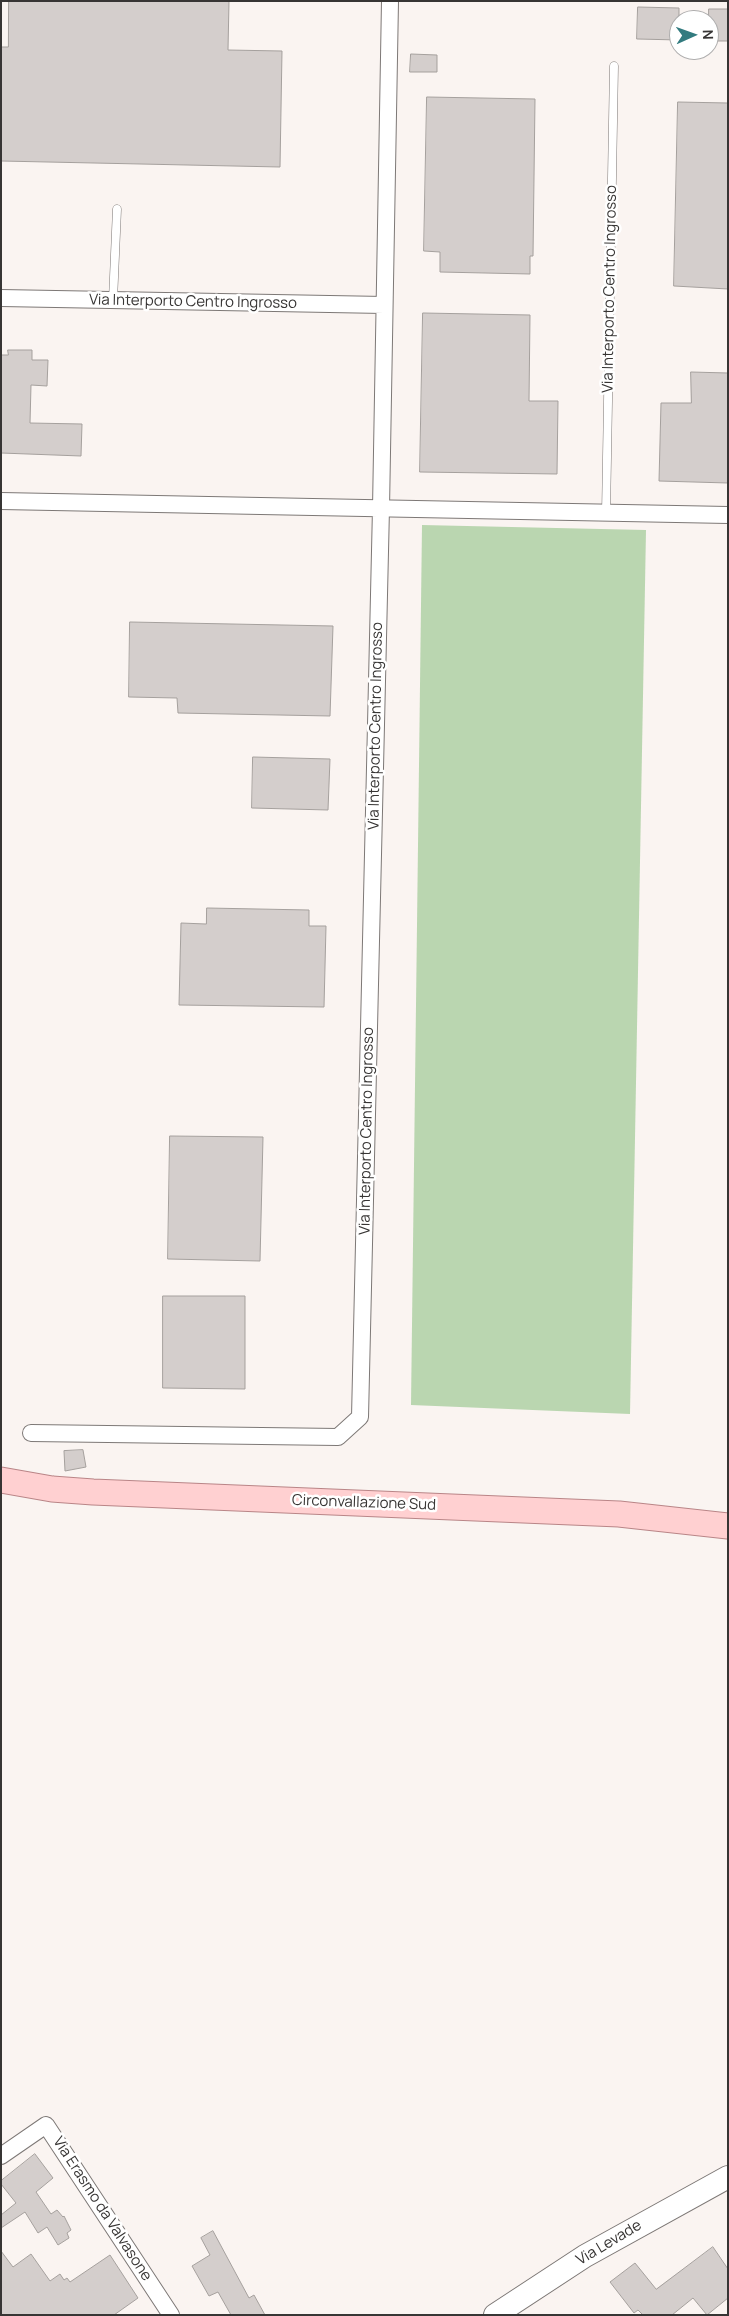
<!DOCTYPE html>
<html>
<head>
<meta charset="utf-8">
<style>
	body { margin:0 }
	#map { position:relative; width:729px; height:2316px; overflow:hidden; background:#faf4f1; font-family:Manrope,sans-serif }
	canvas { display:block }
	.frame { position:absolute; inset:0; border:2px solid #373534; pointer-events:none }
	.north { position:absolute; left:669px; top:10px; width:50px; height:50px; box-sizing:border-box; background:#fff; border:1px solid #afaeae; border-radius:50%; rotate:88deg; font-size:14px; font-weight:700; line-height:20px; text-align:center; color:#373534 }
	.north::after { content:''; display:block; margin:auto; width:18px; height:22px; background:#327b7f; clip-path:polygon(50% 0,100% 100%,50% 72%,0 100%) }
</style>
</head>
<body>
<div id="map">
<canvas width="729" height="2316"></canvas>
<div class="frame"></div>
<div class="north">N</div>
</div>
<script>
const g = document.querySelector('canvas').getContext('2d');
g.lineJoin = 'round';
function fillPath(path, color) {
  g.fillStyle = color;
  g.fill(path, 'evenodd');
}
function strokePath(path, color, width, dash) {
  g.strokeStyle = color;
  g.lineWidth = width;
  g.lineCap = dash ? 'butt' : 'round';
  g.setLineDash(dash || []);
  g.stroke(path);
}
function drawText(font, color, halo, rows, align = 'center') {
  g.font = font + ' Manrope,sans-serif';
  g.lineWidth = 5;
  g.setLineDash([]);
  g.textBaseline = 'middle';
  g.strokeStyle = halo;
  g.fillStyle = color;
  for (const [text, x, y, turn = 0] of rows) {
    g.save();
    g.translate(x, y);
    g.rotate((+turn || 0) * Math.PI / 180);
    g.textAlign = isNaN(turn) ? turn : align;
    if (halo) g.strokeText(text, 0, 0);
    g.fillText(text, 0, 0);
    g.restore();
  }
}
fillPath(new Path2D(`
	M 422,525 L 646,530 L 630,1414 L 411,1405 Z`), '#bad6b0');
const building = new Path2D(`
	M 9,1 L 229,1 L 228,50 L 282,51 L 280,167 L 1,161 L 1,47 L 8,47 Z
	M 638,7 L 679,8 L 679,40 L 637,39 Z
	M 709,9 L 728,9 L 728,41 L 709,41 Z
	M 411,54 L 437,55 L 437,72 L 410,72 Z
	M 427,97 L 535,99 L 533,256 L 530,256 L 530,274 L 440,272 L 440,252 L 424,251 Z
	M 678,102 L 728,103 L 728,289 L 674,286 Z
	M 423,313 L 530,315 L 529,401 L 558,401 L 557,474 L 420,472 Z
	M 8,350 L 32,350 L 32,360 L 48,360 L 47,386 L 31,385 L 30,423 L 82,424 L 81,456 L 1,453 L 1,355 L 8,355 Z
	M 691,372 L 728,373 L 728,483 L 659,481 L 661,403 L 691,403 Z
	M 130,622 L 333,626 L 330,716 L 178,713 L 177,698 L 129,697 Z
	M 253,757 L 330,759 L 328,810 L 252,808 Z
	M 207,908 L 309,910 L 309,926 L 326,926 L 324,1007 L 179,1005 L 181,923 L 206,924 Z
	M 170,1136 L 263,1137 L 260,1261 L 168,1259 Z
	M 163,1296 L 245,1296 L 245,1389 L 163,1388 Z
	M 83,1450 L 86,1467 L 65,1471 L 64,1451 Z
	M 35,2154 L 53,2178 L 36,2192 L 51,2214 L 57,2210 L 63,2217 L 64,2216 L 71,2230 L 67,2233 L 69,2238 L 58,2245 L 47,2227 L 38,2233 L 25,2212 L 1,2228 L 1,2215 L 16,2203 L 1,2184 L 1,2181 Z
	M 213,2231 L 249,2298 L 254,2295 L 265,2315 L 231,2315 L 218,2292 L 209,2296 L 192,2266 L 210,2255 L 201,2238 Z
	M 713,2247 L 728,2269 L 728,2298 L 707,2315 L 693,2298 L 672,2315 L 643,2315 L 638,2310 L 634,2313 L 610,2282 L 635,2263 L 656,2289 Z
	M 1,2251 L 13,2267 L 31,2254 L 50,2281 L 60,2274 L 64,2280 L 67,2278 L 70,2282 L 110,2255 L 138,2298 L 114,2315 L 1,2315 Z`);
fillPath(building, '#d4cecc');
strokePath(building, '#a5a09d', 1);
const lane = new Path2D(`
	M 113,300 L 117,209
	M 606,513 L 614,66`);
const street = new Path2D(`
	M 1,298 L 384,305
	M 1,501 L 728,515
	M 31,1433 L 338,1437 L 360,1417 L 381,508 L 390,1
	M 1,2156 L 46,2125 L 171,2315`);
const secondary = new Path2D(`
	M 495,2315 L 585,2256 L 728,2177`);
const primary = new Path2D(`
	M 1,1480 L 52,1489 L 93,1492 L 619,1514 L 728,1526`);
strokePath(lane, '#7d7876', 9);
strokePath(street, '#7d7876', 18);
strokePath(secondary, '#7d7876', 24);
strokePath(primary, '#b98587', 27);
strokePath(lane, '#fff', 8);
strokePath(street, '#fff', 16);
strokePath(secondary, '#fff', 22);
strokePath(primary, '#ffd0d1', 25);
drawText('15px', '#373534', '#fff', [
	["Via Interporto Centro Ingrosso",610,289,-89],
	["Via Interporto Centro Ingrosso",193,302,1],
	["Via Interporto Centro Ingrosso",376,726,-89],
	["Via Interporto Centro Ingrosso",367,1131,-89],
	["Circonvallazione Sud",364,1503,2],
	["Via Erasmo da Valvasone",102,2209,57],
	["Via Levade",609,2243,-31]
]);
</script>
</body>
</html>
